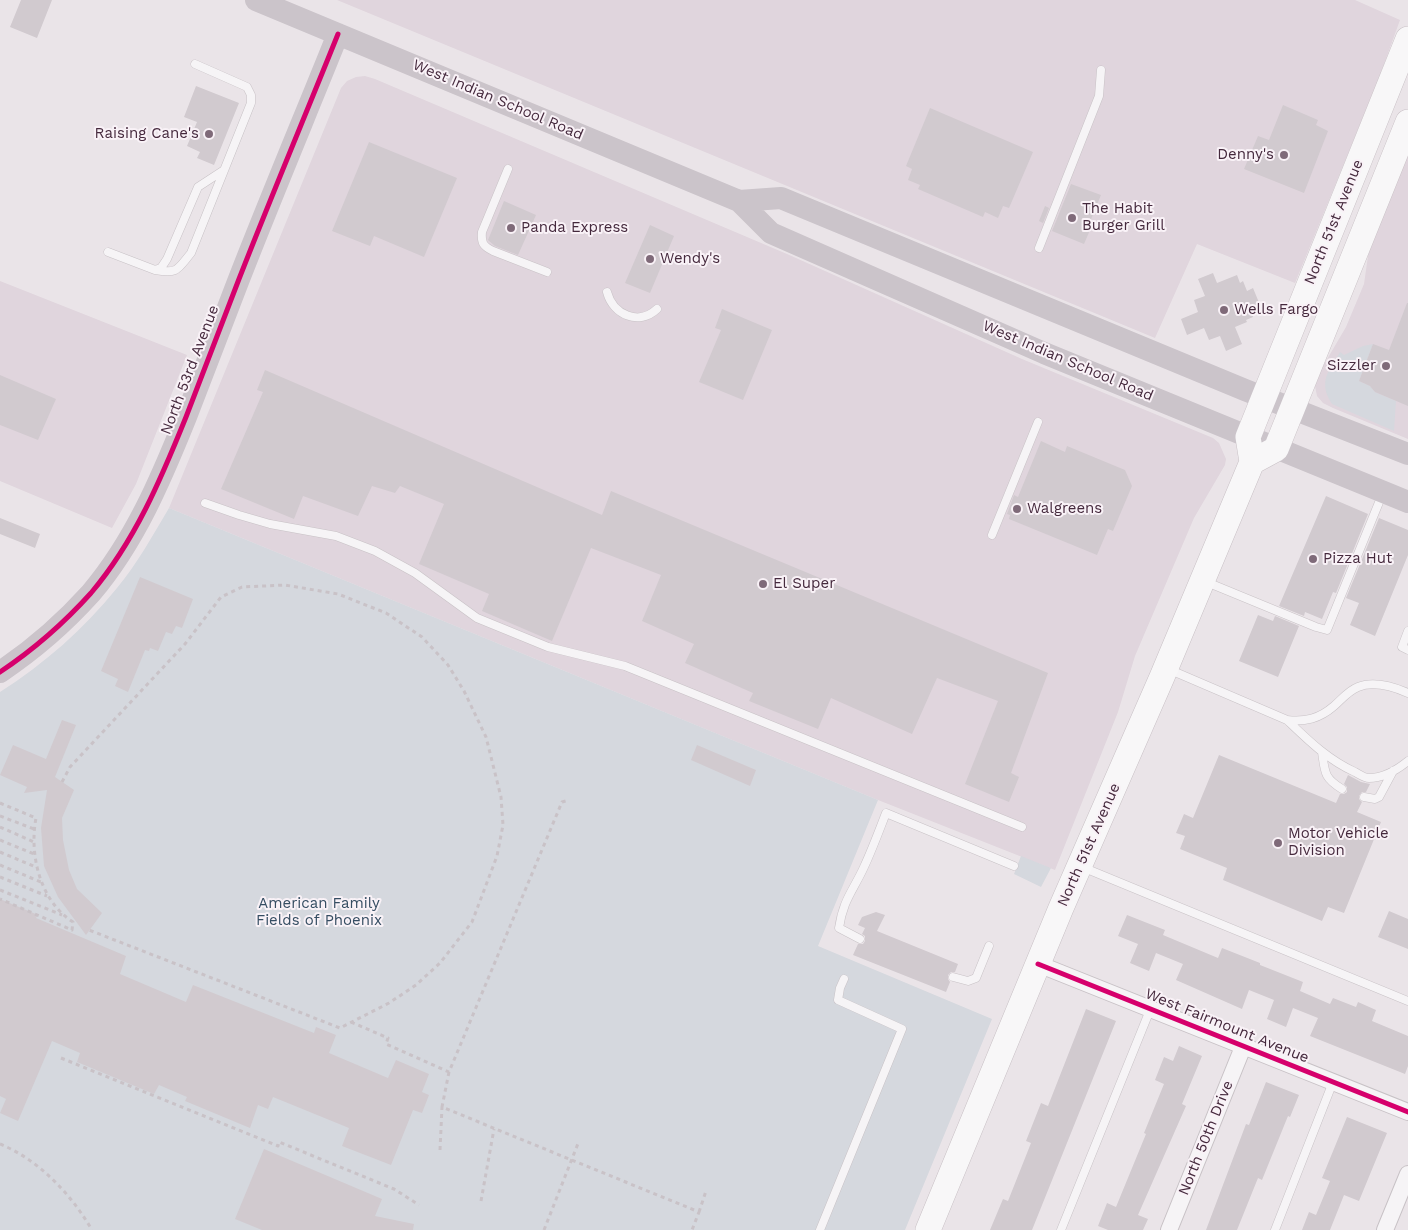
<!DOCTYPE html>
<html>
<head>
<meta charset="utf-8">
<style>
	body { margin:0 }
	canvas { display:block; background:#eae4e8 }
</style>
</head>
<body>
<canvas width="1408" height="1230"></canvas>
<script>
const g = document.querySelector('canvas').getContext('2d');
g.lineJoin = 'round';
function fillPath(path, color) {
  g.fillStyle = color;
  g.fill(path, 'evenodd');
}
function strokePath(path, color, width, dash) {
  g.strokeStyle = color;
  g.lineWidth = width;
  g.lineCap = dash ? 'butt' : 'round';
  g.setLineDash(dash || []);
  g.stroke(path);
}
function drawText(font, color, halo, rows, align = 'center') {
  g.font = font + ' "Work Sans",sans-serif';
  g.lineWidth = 4;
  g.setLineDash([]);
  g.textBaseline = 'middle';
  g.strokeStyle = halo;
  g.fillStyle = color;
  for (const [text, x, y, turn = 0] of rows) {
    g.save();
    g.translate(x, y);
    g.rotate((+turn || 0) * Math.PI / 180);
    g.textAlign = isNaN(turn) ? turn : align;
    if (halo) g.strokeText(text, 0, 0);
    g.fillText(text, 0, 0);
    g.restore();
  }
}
fillPath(new Path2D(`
	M 337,0 L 1355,0 L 1400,20 L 1379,78 L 1295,283 L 1197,244 L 1155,338 Z
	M 365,76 L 375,79 L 787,254 L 1022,359 L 1213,438 L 1219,443 L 1226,459 L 1225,465 L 1194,518 L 1135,656 L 1118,712 L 1055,870 L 878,800 L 169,508 L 341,88 L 347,81 L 356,77 Z
	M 1408,154 L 1408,439 L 1333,408 L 1323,403 L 1317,396 L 1315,386 L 1316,378 L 1346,327 L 1364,284 L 1369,249 Z
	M 0,281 L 187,355 L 136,484 L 112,528 L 0,481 Z`), '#e0d5dd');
fillPath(new Path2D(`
	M 1373,344 L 1359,381 L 1370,386 L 1375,392 L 1396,401 L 1394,431 L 1332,404 C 1318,382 1328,372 1340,352 L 1344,355 L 1363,346 Z
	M 169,508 L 878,800 L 818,946 L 992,1019 L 905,1230 L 0,1230 L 0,692 C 44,664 84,629 117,588 C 137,564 153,535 169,508 Z
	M 1021,856 L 1051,868 L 1041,887 L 1014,874 Z`), '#d5d8de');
fillPath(new Path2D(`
	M 21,0 L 52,0 L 37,38 L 10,27 Z
	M 196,86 L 239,103 L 214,165 L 197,158 L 200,152 L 187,146 L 197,122 L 184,117 Z
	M 1283,105 L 1318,120 L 1316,125 L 1328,131 L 1304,193 L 1244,169 L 1258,136 L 1269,140 Z
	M 930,108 L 1033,152 L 1009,208 L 1003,206 L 998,218 L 985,212 L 983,217 L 918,189 L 920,185 L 908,180 L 912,169 L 906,166 Z
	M 369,142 L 457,178 L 424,257 L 374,236 L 370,246 L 332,231 Z
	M 1071,184 L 1101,195 L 1087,229 L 1090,230 L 1084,244 L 1052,231 Z
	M 504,201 L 536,215 L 518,255 L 495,246 L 488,240 Z
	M 1045,206 L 1049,208 L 1043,223 L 1039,221 Z
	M 650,225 L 674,236 L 650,293 L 625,283 Z
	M 1213,273 L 1217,283 L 1237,275 L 1240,283 L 1243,281 L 1247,291 L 1253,288 L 1260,305 L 1250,309 L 1253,317 L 1246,320 L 1247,322 L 1235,327 L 1242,344 L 1226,351 L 1220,336 L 1209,340 L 1204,328 L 1187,335 L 1181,319 L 1198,312 L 1194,300 L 1205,296 L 1198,279 Z
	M 1407,303 L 1408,303 L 1408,406 L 1375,392 L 1370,386 L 1359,381 L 1373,344 L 1389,350 Z
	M 722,309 L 772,330 L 743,400 L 699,382 L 721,330 L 715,328 Z
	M 265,370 L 602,515 L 611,491 L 1048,673 L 1011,773 L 1019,777 L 1009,802 L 965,784 L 998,701 L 937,678 L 912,734 L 831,698 L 818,729 L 749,701 L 753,693 L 685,663 L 694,644 L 642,621 L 661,575 L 591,548 L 552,641 L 482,611 L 489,594 L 419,564 L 444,504 L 400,486 L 395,493 L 372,486 L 358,516 L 303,496 L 294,519 L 221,489 L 263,392 L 257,390 Z
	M 0,375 L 56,399 L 38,440 L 0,425 Z
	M 1041,441 L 1065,452 L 1067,446 L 1125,470 L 1132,486 L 1113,531 L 1108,529 L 1097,555 L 1009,519 L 1010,515 L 1007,514 L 1014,495 L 1018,497 Z
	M 1326,496 L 1368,514 L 1336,593 L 1333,592 L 1322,619 L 1305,612 L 1304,616 L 1279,606 Z
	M 0,518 L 40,534 L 35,548 L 0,534 Z
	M 1379,518 L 1408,530 L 1408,555 L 1375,636 L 1350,625 L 1359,603 L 1346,598 Z
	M 140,577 L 193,599 L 182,628 L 176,626 L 172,634 L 166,632 L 158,651 L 150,648 L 149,651 L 145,650 L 128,692 L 115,686 L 118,679 L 101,671 Z
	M 1258,615 L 1273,621 L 1275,616 L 1299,626 L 1278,677 L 1239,661 Z
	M 62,720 L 76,725 L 55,777 L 74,790 L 62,818 L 63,840 L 69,870 L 77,889 L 102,913 L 86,935 L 58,897 L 44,866 L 41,828 L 47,790 L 24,793 L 27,787 L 0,775 L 13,745 L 46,759 Z
	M 697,745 L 756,770 L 750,786 L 691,760 Z
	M 1219,755 L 1336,803 L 1340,794 L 1344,794 L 1347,792 L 1347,787 L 1344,784 L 1348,775 L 1361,782 L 1370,784 L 1366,792 L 1362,792 L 1359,796 L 1359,799 L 1362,802 L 1357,812 L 1381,822 L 1344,913 L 1328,907 L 1322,921 L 1223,880 L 1227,868 L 1180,849 L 1185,836 L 1176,833 L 1184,814 L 1193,818 Z
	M 0,899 L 38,915 L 36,918 L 126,956 L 120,974 L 186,1002 L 193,985 L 314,1033 L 316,1027 L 336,1035 L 329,1053 L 388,1078 L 396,1060 L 429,1074 L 422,1092 L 429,1095 L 422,1113 L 413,1110 L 391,1165 L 342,1146 L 349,1128 L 273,1097 L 268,1109 L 258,1105 L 250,1128 L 185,1101 L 187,1097 L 159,1085 L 154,1094 L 77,1062 L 80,1053 L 52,1041 L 18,1121 L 0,1113 L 6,1099 L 0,1096 Z
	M 1389,911 L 1408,919 L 1408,949 L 1378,937 Z
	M 876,912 L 885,915 L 877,931 L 958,964 L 955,972 L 951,972 L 948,975 L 948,979 L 950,982 L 946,992 L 853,955 L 858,944 L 863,944 L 865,941 L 865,936 L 862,934 L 865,928 L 858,925 L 862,917 Z
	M 1127,915 L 1165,930 L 1163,935 L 1218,958 L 1222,948 L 1260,963 L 1260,965 L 1303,982 L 1300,991 L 1330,1004 L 1333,998 L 1356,1007 L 1358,1002 L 1376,1010 L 1372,1021 L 1408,1036 L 1408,1066 L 1405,1074 L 1310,1036 L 1318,1018 L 1293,1008 L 1286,1027 L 1267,1019 L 1274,1000 L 1249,990 L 1242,1009 L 1176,980 L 1183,964 L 1156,953 L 1149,971 L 1130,963 L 1138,944 L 1118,936 Z
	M 1086,1009 L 1116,1021 L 1032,1230 L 990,1230 L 1003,1199 L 1008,1201 L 1031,1143 L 1026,1141 L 1041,1103 L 1048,1106 Z
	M 1179,1046 L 1202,1056 L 1182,1104 L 1186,1106 L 1138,1215 L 1148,1219 L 1143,1230 L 1108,1230 L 1098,1226 L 1107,1203 L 1116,1207 L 1146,1134 L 1144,1133 L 1164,1084 L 1155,1080 L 1164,1057 L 1173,1061 Z
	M 1266,1082 L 1299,1095 L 1290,1117 L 1288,1116 L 1262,1180 L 1258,1178 L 1237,1230 L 1206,1230 L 1246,1124 L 1249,1125 Z
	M 1347,1117 L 1387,1133 L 1359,1201 L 1344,1195 L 1330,1230 L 1302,1230 L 1309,1212 L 1316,1215 L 1330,1181 L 1322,1178 Z
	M 264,1149 L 382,1199 L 375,1216 L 414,1224 L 413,1230 L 262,1230 L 235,1219 Z`), '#d1cacf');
const lane = new Path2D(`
	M 508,169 L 482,232 C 481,243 483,246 493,251 L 547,272
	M 1039,248 L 1099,96 L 1101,70
	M 108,252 L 155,270 L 161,268 L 167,259 L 198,187 L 224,170
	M 155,270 C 178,274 177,270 191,253 L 251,103 L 251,95 L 247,87 L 195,64
	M 607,292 C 613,315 639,326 657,309
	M 205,503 L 239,515 L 270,524 L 336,536 L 375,551 L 415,573 L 477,618 L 548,647 L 625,666 L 1022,827
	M 992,535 L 1038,422
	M 1204,581 L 1316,627 L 1327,630 L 1382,495
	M 1408,631 L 1402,647 L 1408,650
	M 1168,669 L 1287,720 C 1305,722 1319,719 1334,706 C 1342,699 1348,691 1358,687 C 1373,681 1394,687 1408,693
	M 1287,720 C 1308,740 1328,760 1355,772 C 1359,774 1364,778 1369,778 C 1384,778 1397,770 1408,761
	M 1322,752 C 1325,773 1324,778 1342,789
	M 1364,797 L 1375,799 L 1379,797 L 1393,771
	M 1082,867 L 1408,1001
	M 860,939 L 839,928 C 843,900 853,891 864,867 C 872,850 879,831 886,813 L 1014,866
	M 953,977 L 968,981 L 976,978 L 989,946
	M 820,1230 L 902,1029 L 838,1000 L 840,988 L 844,979
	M 1061,1230 L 1150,1010
	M 1275,1230 L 1333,1082`);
const street = new Path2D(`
	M 1038,964 L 1408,1112
	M 1169,1230 L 1243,1047
	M 1385,1230 L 1408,1174`);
const primary = new Path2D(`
	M 1252,462 L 1276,449 L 1408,122
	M 928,1230 L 1061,908 L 1162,677 L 1252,462 L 1248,437 L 1408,39`);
strokePath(lane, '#c8c2c6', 9);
strokePath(street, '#c8c2c6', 18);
strokePath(primary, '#c8c0c5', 26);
strokePath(new Path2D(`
	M 62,782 L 70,767 L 185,644 L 221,597 L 242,587 L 285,585 L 338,594 L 386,613 L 422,637 L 448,665 L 464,691 L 486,737 L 501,797 L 503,825 L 497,856 L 472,922 L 440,963 L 416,985 L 389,1003 L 340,1028 L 89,930
	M 0,803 L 36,818 C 29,855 40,901 73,922 L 72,930 L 0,899
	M 0,816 L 34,829
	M 0,827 L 34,842
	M 0,840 L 34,854
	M 0,852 L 38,868
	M 0,865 L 41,882
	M 0,877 L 47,896
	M 0,890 L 62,915
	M 351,1022 L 388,1038 L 386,1044 L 449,1072 L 562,802 L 569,800
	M 61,1058 L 278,1146 L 279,1142 L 394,1189 L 419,1205
	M 449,1072 L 442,1107 L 699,1212 L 692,1230
	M 0,1144 C 39,1160 71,1194 92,1230
	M 440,1150 L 442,1107
	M 481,1201 L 494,1129
	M 699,1212 L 706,1191
	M 544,1230 L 579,1141`), '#c9c2c7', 3, [4, 4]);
strokePath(lane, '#f6f4f6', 8);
strokePath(street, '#f6f4f6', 16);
strokePath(new Path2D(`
	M 256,0 L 739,201 L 771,233 L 1044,353 L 1408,502
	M 739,201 L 781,198 L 1245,390 L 1408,454
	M 0,672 C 33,650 64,623 91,593 C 135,541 161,479 186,417 C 204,371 221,325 239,279 C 271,197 305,116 338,34`), '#cbc4ca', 22);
strokePath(primary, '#f8f7f8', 25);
strokePath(new Path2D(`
	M 0,672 C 33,650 64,623 91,593 C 135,541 161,479 186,417 C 204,371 221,325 239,279 C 271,197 305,116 338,34
	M 1038,964 L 1408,1112`), '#d6006c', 5);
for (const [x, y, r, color] of [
	[209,134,5,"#7f6a79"],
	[1284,155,5,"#7f6a79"],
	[1072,218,5,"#7f6a79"],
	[511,228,5,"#7f6a79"],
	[650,259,5,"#7f6a79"],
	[1224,310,5,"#7f6a79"],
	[1386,366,5,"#7f6a79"],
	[1017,509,5,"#7f6a79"],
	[1313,559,5,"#7f6a79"],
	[763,584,5,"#7f6a79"],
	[1278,843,5,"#7f6a79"]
]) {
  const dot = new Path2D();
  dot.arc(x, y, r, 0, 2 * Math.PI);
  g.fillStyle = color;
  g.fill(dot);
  strokePath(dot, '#f9f2f7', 2);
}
drawText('15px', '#45293d', '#f9f2f7', [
	["West Indian School Road",498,100,23],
	["North 51st Avenue",1334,222,-68],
	["West Indian School Road",1068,361,23],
	["North 53rd Avenue",190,370,-69],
	["North 51st Avenue",1089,845,-66],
	["West Fairmount Avenue",1227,1026,22],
	["North 50th Drive",1206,1138,-68]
]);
drawText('15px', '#45293d', '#f9f2f7', [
	["Raising Cane's",199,134,"right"],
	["Denny's",1274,155,"right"],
	["The Habit",1082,209],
	["Burger Grill",1082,226],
	["Panda Express",521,228],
	["Wendy's",660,259],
	["Wells Fargo",1234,310],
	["Sizzler",1376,366,"right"],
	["Walgreens",1027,509],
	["Pizza Hut",1323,559],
	["El Super",773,584],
	["Motor Vehicle",1288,834],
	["Division",1288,851]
], 'left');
drawText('15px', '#354d62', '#f9f2f7', [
	["American Family",319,904],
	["Fields of Phoenix",319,921]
]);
</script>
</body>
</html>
